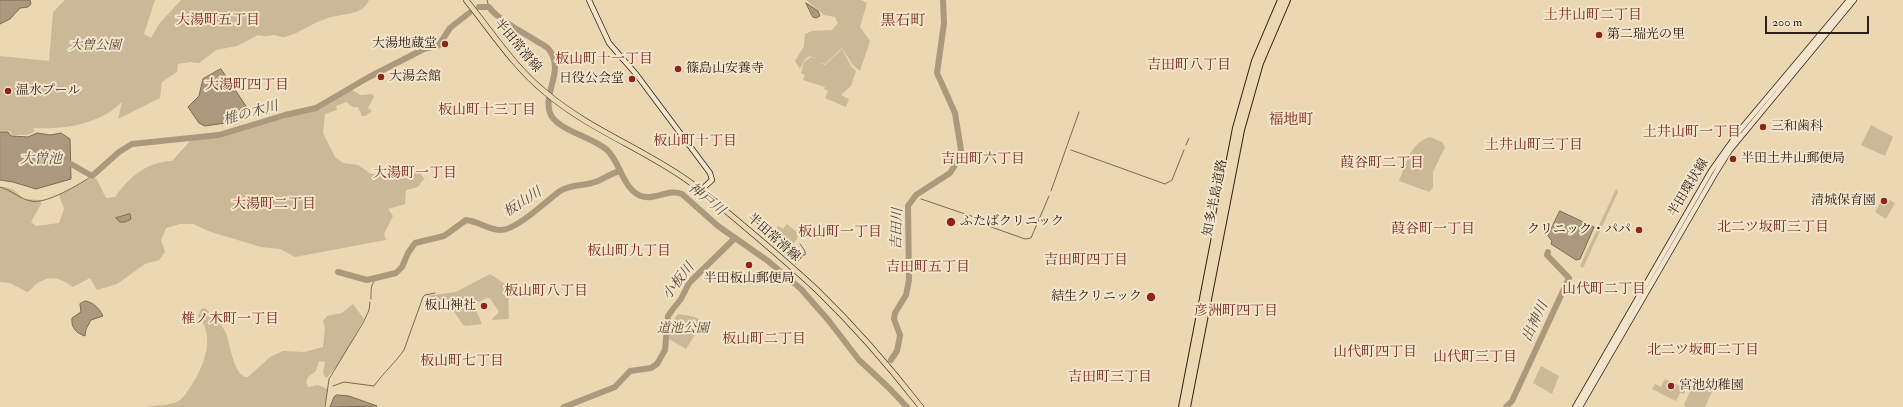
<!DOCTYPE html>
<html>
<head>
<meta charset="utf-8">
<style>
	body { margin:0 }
	#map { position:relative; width:1903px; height:407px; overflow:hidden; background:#ebd7b1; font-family:"IM FELL Double Pica",serif }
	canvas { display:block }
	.scale { position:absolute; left:1765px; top:16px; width:104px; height:18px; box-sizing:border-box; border:2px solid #312019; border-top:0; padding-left:5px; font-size:12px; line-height:14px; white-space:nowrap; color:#312019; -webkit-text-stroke:3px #f2e5cc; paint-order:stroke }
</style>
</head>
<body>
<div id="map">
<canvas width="1903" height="407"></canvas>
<div class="scale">200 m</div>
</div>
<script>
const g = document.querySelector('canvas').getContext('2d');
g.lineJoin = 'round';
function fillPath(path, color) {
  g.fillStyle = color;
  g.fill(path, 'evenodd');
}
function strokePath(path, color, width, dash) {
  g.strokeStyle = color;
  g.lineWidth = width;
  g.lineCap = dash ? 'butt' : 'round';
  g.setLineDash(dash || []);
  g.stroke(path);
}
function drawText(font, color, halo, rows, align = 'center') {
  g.font = font + ' "IM FELL Double Pica","Noto Serif JP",serif';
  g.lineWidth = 4;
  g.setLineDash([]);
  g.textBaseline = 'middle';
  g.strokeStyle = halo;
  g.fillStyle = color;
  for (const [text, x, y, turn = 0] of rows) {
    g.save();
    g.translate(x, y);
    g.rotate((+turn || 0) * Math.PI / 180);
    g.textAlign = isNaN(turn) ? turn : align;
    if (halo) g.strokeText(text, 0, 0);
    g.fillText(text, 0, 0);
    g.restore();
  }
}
fillPath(new Path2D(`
	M 65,0 L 155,0 L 144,34 L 151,38 L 159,24 L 181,0 L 369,0 C 362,17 339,13 325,19 C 311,24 300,33 285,37 C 281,38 277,35 273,35 C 267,36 265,37 258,35 L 237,46 L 216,50 L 199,63 L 190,62 L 178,64 L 177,72 L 162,82 L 160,98 L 118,119 L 122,102 C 100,124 64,130 33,128 L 35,131 L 28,135 L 12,135 L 10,131 L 0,131 L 0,56 L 49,61 L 53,12 Z
	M 806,0 L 861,0 L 867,3 L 860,27 L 870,41 L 860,71 L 852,64 L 842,48 L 825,64 L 819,62 L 825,65 L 842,49 L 851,66 L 856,71 L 851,86 L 841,95 L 849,99 L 846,107 L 825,98 L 828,91 L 824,89 L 825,87 L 803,80 L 805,75 L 801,73 L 804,62 L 811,57 L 818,60 L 810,56 L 805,59 L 800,69 L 795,61 L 804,46 L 805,34 L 812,31 L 832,30 L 838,23 L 835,17 L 824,15 Z
	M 352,90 L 361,95 L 372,94 L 374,97 L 368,108 L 372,111 L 365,116 L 362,116 L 358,107 L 353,107 L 346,102 L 336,106 L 337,110 L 325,114 L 323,133 L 335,157 L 343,163 L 358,165 L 371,174 L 390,174 L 409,166 L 418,169 L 424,179 L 418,187 L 406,190 L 405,204 L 388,209 L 393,216 L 384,234 L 386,240 L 295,257 L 280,249 L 261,247 L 211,232 L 193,224 L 180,224 L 166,228 L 161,240 L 165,252 L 159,260 L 145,264 L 117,284 L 97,290 L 90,278 L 73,287 C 61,278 50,274 36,284 C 32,287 32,290 27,292 L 10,283 L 0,282 L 0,187 C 11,186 17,192 24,199 L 41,200 L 41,204 L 31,222 L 36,226 L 59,223 L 64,209 L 59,195 L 89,179 L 96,178 L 106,198 L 115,197 C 130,177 146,162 172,161 L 191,140 L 238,131 L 316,109 Z
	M 1871,125 L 1893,137 L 1885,156 L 1861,145 Z
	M 1430,137 L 1442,142 L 1445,147 L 1433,172 L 1433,188 L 1429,192 L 1399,181 C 1406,164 1411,142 1430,137 Z
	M 1616,189 L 1618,192 L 1583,268 L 1580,266 Z
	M 1884,197 L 1895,203 L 1886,219 L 1875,212 Z
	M 787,224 L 798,233 L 797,239 L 793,244 L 775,229 L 778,226 L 783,229 Z
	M 490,274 L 508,286 L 509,319 L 493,320 L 492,319 L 499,312 L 490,298 L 486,298 L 480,302 L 475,300 L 473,303 L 482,324 L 466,326 L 463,325 L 449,304 L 433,308 L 428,304 L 426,296 L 456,292 Z
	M 353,304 L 364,319 C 354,337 341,365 326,378 L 323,373 L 325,362 L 319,361 L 316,371 L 308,377 L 306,382 L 308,387 L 318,385 L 328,389 L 324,407 L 146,407 C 156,405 169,406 179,401 C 183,398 186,393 189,389 C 203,369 217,337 198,316 L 201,309 L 205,308 C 212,315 222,324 226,333 C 230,344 234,378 248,377 L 270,357 L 283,351 L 304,352 L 323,347 L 325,328 L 323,321 L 327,316 L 342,313 Z
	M 678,314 L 695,317 L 703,322 L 686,349 L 667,338 L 671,323 Z
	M 1541,366 L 1559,376 L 1552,394 L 1533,383 Z
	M 1696,377 L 1715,385 L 1705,407 L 1686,407 L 1684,405 Z
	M 1665,379 L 1686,389 L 1684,394 L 1680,393 L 1676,401 L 1652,389 L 1655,384 L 1661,387 Z`), '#cbb897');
const water = new Path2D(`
	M 0,0 L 30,0 L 31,4 L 28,7 L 20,8 L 10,19 L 0,24 Z
	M 806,3 L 818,11 L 820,16 L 816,18 L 813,17 Z
	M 221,69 L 248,109 L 248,112 L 232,122 L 205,126 L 199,123 L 188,107 L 199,96 L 203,79 Z
	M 0,132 L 8,132 L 11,136 L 28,137 L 37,133 L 50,135 L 61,133 L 70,139 L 71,179 L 36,189 L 13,182 L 0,180 Z
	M 1560,211 L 1594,227 L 1580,259 L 1576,260 L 1551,244 L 1552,241 L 1548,236 Z
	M 130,214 L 131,219 L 125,222 L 120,222 L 116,218 Z
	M 86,301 C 94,303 99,308 103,316 L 91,320 L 86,329 L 85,336 C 76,333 71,328 72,318 L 81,312 L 80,304 Z
	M 337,395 L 349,396 L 377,406 L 330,407 L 334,397 Z`);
fillPath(water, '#ac997d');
strokePath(water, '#7b6955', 1);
strokePath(new Path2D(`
	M 487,0 L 489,7
	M 1186,145 L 1189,138
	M 1071,150 L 1165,184 L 1172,180 L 1184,150
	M 0,187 C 11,190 20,199 31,201 C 45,205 80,184 92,176
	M 1051,191 L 1079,112
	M 916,195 L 917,196
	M 921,199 L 977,218
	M 980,223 L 1025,239 L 1031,238 L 1049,196
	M 796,263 L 801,258 L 801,255 L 805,255 L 805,251 L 800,244
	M 371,299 C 371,288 370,280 383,276
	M 333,386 L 344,382 L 374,386 C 384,372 395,363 404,350 L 423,297 L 425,295 L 435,293
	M 325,407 L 329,379 L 363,323 L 369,310 L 370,302`), '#7b6955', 1);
strokePath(new Path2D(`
	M 479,7 L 489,7 C 499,21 523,32 538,42 C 542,44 548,47 550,51 C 564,71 543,93 550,113 C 556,130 593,137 607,150 C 621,163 622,188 641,196 C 654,201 669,188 682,194 L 718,226 L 768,261 L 801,289 L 829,321 L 859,360 L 888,387 L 907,407
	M 71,164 L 92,176 L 119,152 L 132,144 L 219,135 L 285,115 L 316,108 L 369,77 L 424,49 L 439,45 L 450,28 L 469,13
	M 338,272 L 367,280 L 396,273 L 402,267 L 408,253 L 415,243 L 444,236 L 466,220 C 478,221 490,231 502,230 C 519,228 546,201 560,191 C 571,184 581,186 592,183 C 602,181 608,174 620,171
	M 891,360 L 897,351 L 899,341 L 900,335 L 894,319 L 895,313 L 906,295 L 909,280 L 908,206 L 916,195 L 950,173 L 957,162 L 961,150 L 955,113 L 937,73 L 944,23 L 943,0
	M 564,407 L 615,387 L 630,371 L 651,368 L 657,364 L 665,350 L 668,316 L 673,309 L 681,299 L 689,283 L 735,238
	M 1506,407 L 1512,401 L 1569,278 L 1547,255 L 1548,252`), '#ac997d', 6);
const secondary = new Path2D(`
	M 589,0 L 609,43 L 636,74 L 710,173 L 712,180 L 701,190
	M 1575,407 L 1711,171 L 1740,130 L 1849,0
	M 1580,407 L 1715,174 L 1730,150 L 1854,0`);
const primary = new Path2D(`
	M 466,0 C 491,31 514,67 545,92 C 587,128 639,147 684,178 L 701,190 C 740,223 781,256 818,291 C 855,327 889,366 921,407`);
const highway = new Path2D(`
	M 1182,407 L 1236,128 L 1255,61 L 1281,0
	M 1187,407 L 1241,130 L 1260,63 L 1287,0`);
strokePath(secondary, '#312019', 6);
strokePath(primary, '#312019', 6);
strokePath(highway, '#312019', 8);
strokePath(secondary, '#f2e5cc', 4.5);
strokePath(primary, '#ebd7b1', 5);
strokePath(highway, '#ebd7b1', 6);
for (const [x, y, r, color] of [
	[1599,35,4,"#8f2418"],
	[445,44,4,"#8f2418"],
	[678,69,4,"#8f2418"],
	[381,77,4,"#8f2418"],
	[632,79,4,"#8f2418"],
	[8,91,4,"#8f2418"],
	[1763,127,4,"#8f2418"],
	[1733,159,4,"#8f2418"],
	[1884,201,4,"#8f2418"],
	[951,222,5,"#8f2418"],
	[1639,230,4,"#8f2418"],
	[749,265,4,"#8f2418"],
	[1151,297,5,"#8f2418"],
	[484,306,4,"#8f2418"],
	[1671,386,4,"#8f2418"]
]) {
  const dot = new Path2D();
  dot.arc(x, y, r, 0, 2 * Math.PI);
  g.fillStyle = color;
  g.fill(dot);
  strokePath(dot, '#f2e5cc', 1.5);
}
drawText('13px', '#312019', '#f2e5cc', [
	["第二瑞光の里",1607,35],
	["大湯地蔵堂",437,44,"right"],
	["篠島山安養寺",686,69],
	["大湯会館",389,77],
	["日役公会堂",624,79,"right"],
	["温水プール",16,91],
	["三和歯科",1771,127],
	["半田土井山郵便局",1741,159],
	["清城保育園",1876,201,"right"],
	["ふたばクリニック",960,222],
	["クリニック・パパ",1631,230,"right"],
	["半田板山郵便局",749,279,"center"],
	["結生クリニック",1142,297,"right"],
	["板山神社",476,306,"right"],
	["宮池幼稚園",1679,386]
], 'left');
drawText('italic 13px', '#584638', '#f2e5cc', [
	["大曽公園",95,46],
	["道池公園",683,329]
]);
drawText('13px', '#312019', '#f2e5cc', [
	["半田常滑線",517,46,50],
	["半田環状線",1689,188,-59],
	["知多半島道路",1216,198,-79],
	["半田常滑線",773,238,41]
]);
drawText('14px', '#7a1f14', '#f2e5cc', [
	["土井山町二丁目",1593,16],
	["大湯町五丁目",218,21],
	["板山町十一丁目",604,60],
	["吉田町八丁目",1189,66],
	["大湯町四丁目",247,86],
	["板山町十三丁目",487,111],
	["土井山町一丁目",1692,133],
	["板山町十丁目",695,142],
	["土井山町三丁目",1534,146],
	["吉田町六丁目",983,160],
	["葭谷町二丁目",1382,164],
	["大湯町一丁目",415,174],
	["大湯町二丁目",274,205],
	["北二ツ坂町三丁目",1773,228],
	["葭谷町一丁目",1433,230],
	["板山町一丁目",840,233],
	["板山町九丁目",629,252],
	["吉田町四丁目",1086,261],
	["吉田町五丁目",928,268],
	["山代町二丁目",1604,290],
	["板山町八丁目",546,292],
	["彦洲町四丁目",1236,312],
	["椎ノ木町一丁目",230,320],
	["板山町二丁目",764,340],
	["北二ツ坂町二丁目",1703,351],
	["山代町四丁目",1375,353],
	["山代町三丁目",1475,358],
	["板山町七丁目",462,362],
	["吉田町三丁目",1110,378]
]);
drawText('italic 14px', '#5c4a3c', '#f2e5cc', [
	["椎の木川",251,114,-15],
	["大曽池",41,160],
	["神戸川",706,200,39],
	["板山川",523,203,-33],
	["吉田川",898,229,-88],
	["小板川",679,282,-52],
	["出神川",1536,322,-65]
]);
drawText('15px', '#7a1f14', '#f2e5cc', [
	["黒石町",903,22],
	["福地町",1291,121]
]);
</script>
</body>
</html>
